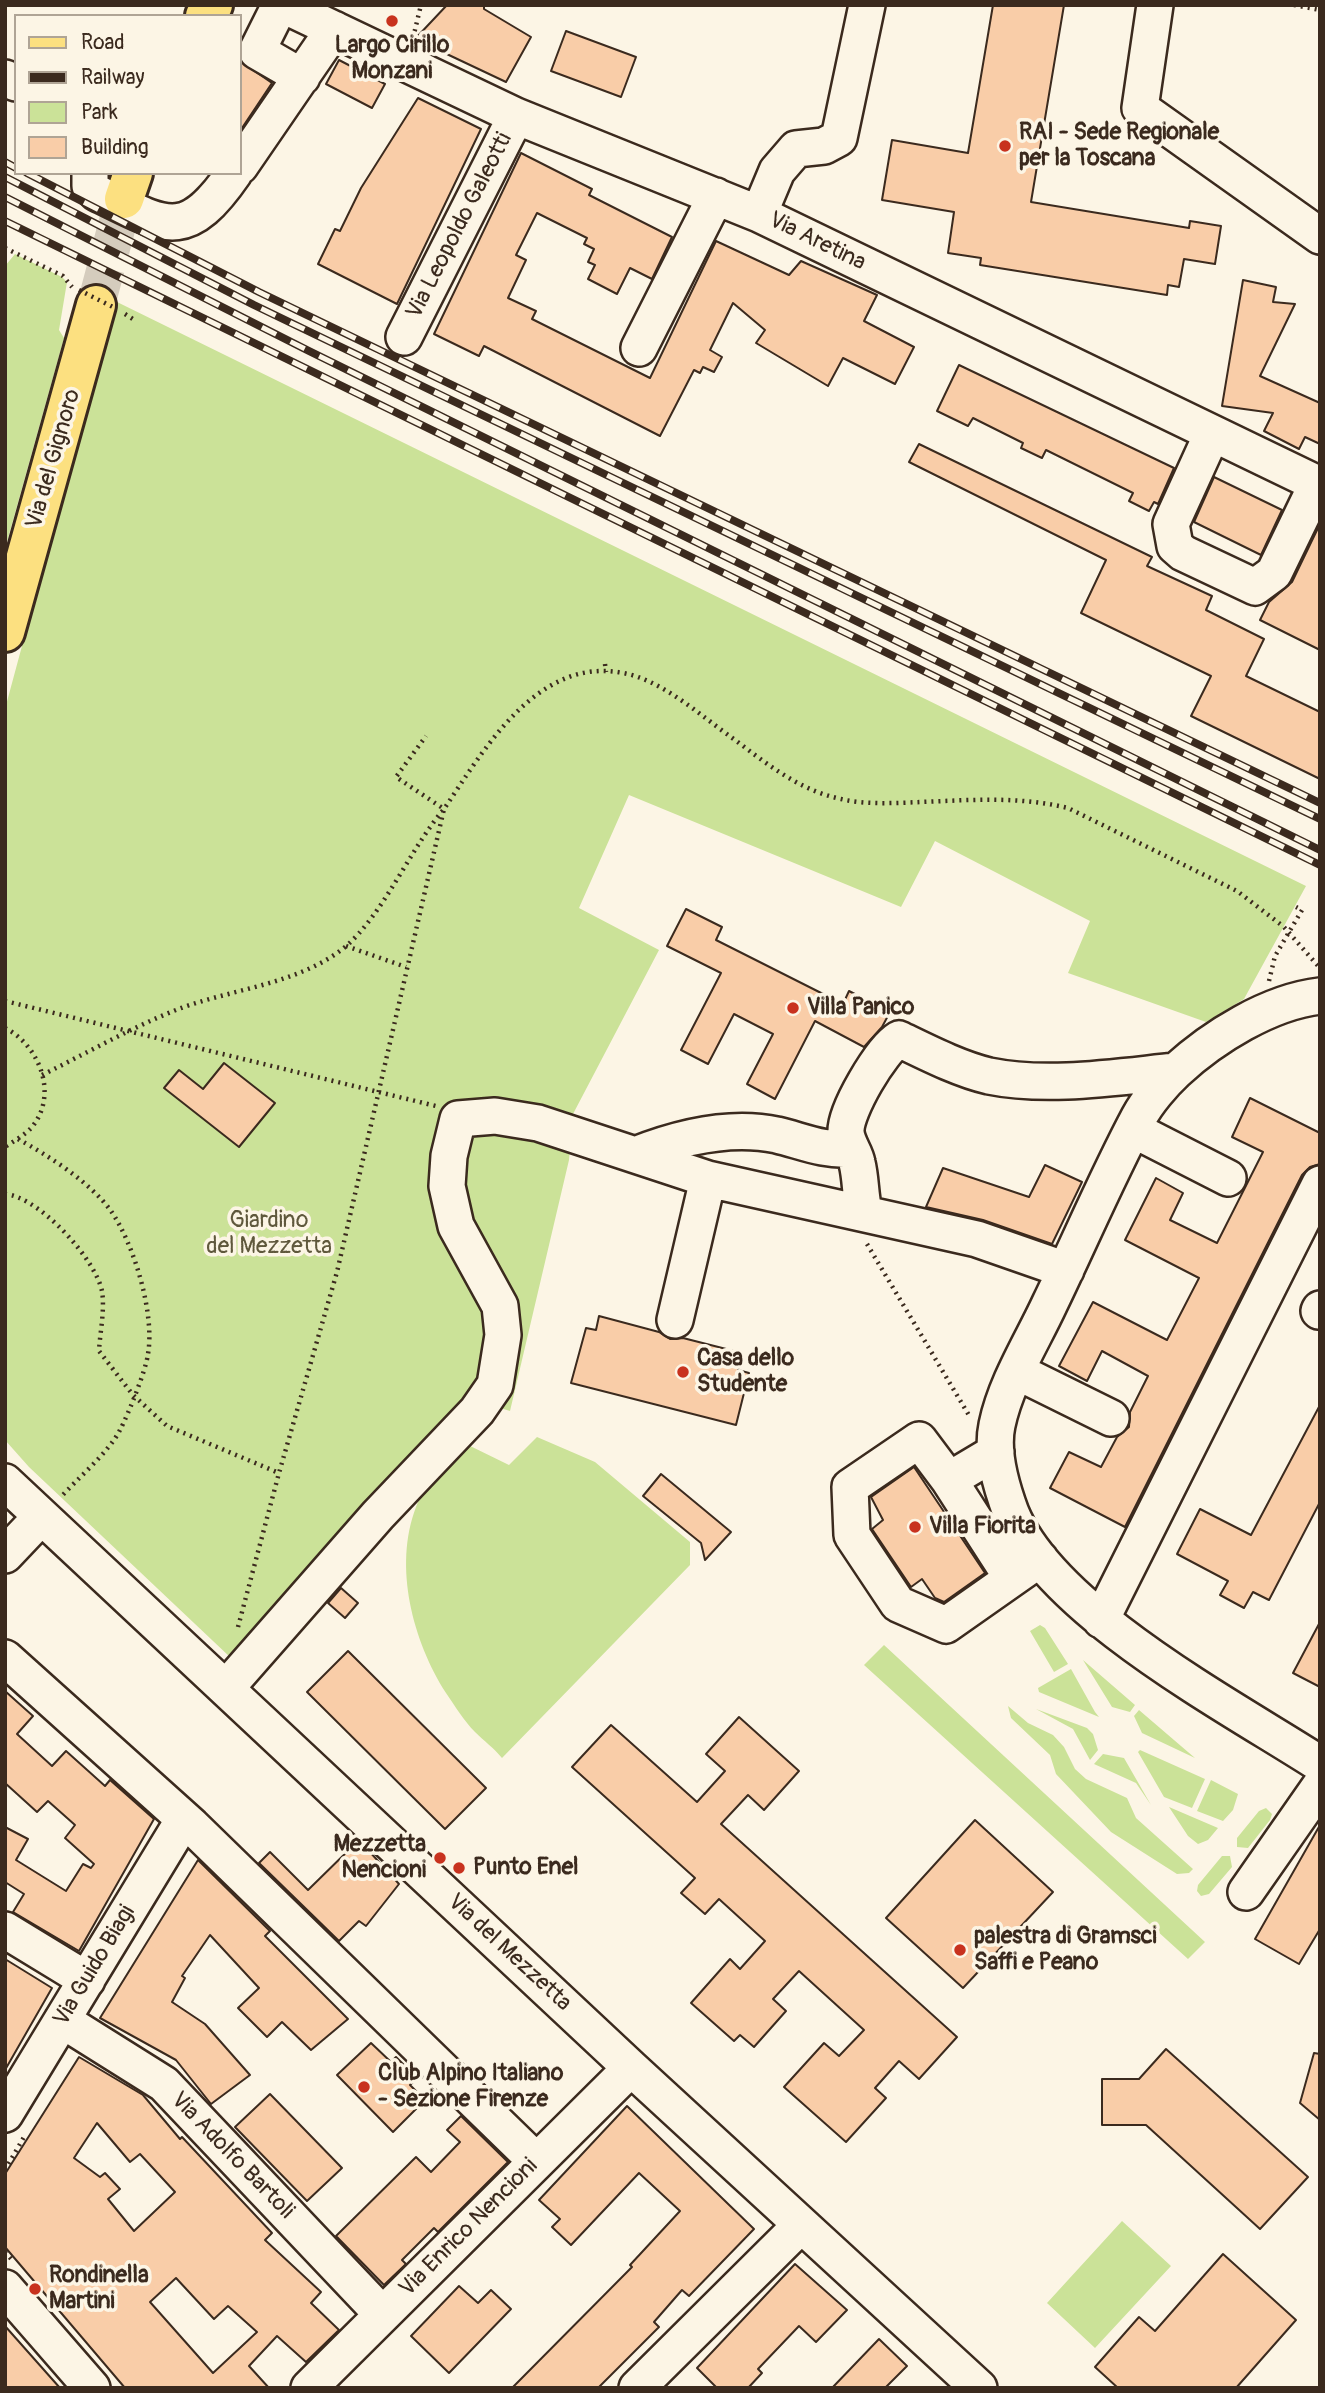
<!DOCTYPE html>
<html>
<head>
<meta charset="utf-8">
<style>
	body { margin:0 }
	#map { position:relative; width:1325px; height:2393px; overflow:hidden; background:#fcf5e5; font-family:Pangolin,sans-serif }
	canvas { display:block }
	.frame { position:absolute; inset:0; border:7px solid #3b2a1e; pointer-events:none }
	.legend { position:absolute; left:14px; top:14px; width:228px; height:161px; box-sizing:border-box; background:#fcf5e5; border:2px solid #afa495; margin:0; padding:9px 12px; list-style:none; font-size:21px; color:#3b2a1e }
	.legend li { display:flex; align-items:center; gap:14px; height:35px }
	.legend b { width:35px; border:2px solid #afa495 }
</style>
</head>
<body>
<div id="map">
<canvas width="1325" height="2393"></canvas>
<div class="frame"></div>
<ul class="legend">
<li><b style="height:9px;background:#fce080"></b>Road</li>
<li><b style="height:9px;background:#3b2a1e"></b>Railway</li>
<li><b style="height:19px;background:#cbe298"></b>Park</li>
<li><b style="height:19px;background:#f9cda8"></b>Building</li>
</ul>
</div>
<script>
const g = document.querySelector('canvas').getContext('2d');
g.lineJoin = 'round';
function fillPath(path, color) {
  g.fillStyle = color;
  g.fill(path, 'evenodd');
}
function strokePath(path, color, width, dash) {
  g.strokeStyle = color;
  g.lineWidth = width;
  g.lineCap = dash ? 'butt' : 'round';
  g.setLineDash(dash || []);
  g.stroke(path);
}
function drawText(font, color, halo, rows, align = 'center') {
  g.font = font + ' Pangolin,sans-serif';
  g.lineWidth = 7;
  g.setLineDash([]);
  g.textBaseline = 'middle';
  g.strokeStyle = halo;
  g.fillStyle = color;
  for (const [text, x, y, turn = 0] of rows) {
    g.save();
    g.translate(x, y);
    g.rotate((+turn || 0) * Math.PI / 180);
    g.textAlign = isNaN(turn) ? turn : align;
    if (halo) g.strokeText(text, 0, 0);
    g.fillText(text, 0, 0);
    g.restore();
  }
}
fillPath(new Path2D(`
	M 15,254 L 62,277 L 67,282 L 59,330 L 64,338 L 5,549 L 5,266 Z
	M 115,301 L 1306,886 L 1244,999 L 1206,1022 L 1068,973 L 1090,921 L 935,841 L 901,907 L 629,795 L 579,908 L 659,950 L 573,1114 L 569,1160 L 510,1411 L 474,1400 L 231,1658 L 29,1467 L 5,1440 L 5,709 Z
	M 537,1437 L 595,1462 L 690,1542 L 690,1565 L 502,1758 C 494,1748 484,1741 475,1732 C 464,1721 455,1706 446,1693 C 413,1641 393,1567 416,1507 C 426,1481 446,1463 464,1443 L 509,1465 Z
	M 1040,1625 L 1045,1628 L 1068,1664 L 1054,1672 L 1030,1631 Z
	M 884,1645 L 1205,1942 L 1188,1959 L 864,1665 Z
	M 1083,1660 L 1135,1705 L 1130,1712 L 1112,1707 Z
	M 1071,1669 L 1095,1712 L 1099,1717 L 1039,1692 L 1038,1688 Z
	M 1008,1706 L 1028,1723 L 1053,1735 L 1064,1747 L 1075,1769 L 1086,1779 L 1127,1798 L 1136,1818 L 1193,1869 L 1189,1873 L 1177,1874 L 1111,1832 L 1056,1774 L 1050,1755 L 1011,1718 Z
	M 1036,1709 L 1087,1728 L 1093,1734 L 1098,1750 L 1090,1760 L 1073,1729 Z
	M 1139,1710 L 1195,1758 L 1142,1733 L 1134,1716 Z
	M 1140,1750 L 1205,1779 L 1192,1808 L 1164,1797 L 1138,1752 Z
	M 1103,1754 L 1124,1758 L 1151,1805 L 1136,1783 L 1094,1764 Z
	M 1211,1780 L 1238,1794 L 1233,1810 L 1223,1821 L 1197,1811 Z
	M 1169,1807 L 1218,1828 L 1208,1840 L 1198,1844 L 1188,1836 Z
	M 1266,1808 L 1272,1814 L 1270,1820 L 1248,1848 L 1237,1847 L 1237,1838 L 1259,1811 Z
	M 1222,1856 L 1230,1856 L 1232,1867 L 1209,1894 L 1201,1896 L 1197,1891 L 1198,1885 Z
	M 1122,2221 L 1171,2266 L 1095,2348 L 1047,2303 Z`), '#cbe298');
const building = new Path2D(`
	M 447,5 L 484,5 L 484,9 L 531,37 L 506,82 L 415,39 Z
	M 993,5 L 1064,5 L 1031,202 L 1189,228 L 1190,221 L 1221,226 L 1215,264 L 1184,259 L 1179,287 L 1168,285 L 1167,295 L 980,265 L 981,258 L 948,253 L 954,212 L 882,200 L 892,140 L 968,153 Z
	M 566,31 L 636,57 L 621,97 L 551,71 Z
	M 339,60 L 385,84 L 372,108 L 326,84 Z
	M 240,61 L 272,83 L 240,131 Z
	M 418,98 L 481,129 L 397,304 L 318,264 L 335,229 L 340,231 L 361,188 Z
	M 521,153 L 592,189 L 589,195 L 672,237 L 652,279 L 630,268 L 617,294 L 588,279 L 595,265 L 588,262 L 594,249 L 584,244 L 587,238 L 537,213 L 516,255 L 526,260 L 508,298 L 536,311 L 532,319 L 650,378 L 716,241 L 789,275 L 801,261 L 877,295 L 864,321 L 914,347 L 895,384 L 843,358 L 828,386 L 756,343 L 765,330 L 733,303 L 710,350 L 722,357 L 714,372 L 703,367 L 700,373 L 694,370 L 660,436 L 484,346 L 479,356 L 434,334 Z
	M 1243,280 L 1276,287 L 1273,302 L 1295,304 L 1260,376 L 1320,403 L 1320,444 L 1305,437 L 1299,449 L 1264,431 L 1273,413 L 1222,406 Z
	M 959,365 L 1174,468 L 1158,504 L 1154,502 L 1149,511 L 1129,501 L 1133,493 L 1046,450 L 1042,458 L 1021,448 L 1023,443 L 973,418 L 968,426 L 937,411 Z
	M 919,444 L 1152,557 L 1147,566 L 1212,596 L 1206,610 L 1264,639 L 1246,676 L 1320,712 L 1320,779 L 1191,716 L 1211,676 L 1081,613 L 1106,560 L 909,462 Z
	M 1214,477 L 1282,510 L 1261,555 L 1194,522 Z
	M 1318,528 L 1320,529 L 1320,650 L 1260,620 L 1269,602 L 1292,582 Z
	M 686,909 L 722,927 L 716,940 L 843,1004 L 849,991 L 890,1012 L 882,1027 L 864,1047 L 815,1021 L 775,1099 L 747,1084 L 773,1034 L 734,1014 L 708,1064 L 681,1050 L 721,973 L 667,946 Z
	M 224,1063 L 275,1103 L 239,1147 L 164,1088 L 179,1070 L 203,1089 Z
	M 1250,1098 L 1320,1133 L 1320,1164 L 1310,1167 L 1302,1175 L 1125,1527 L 1050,1488 L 1069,1452 L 1101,1467 L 1117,1437 L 1129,1427 L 1130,1412 L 1148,1376 L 1102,1351 L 1087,1381 L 1059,1366 L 1093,1302 L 1167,1340 L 1199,1278 L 1125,1240 L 1156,1178 L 1183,1193 L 1170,1220 L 1217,1243 L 1263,1152 L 1232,1137 Z
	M 1045,1165 L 1082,1182 L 1052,1244 L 983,1220 L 926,1207 L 943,1168 L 1029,1197 Z
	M 599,1316 L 659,1332 L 670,1339 L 683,1338 L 742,1353 L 738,1370 L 749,1373 L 736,1425 L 571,1383 L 586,1328 L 596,1330 Z
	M 1320,1405 L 1320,1502 L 1269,1600 L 1253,1592 L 1244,1608 L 1220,1595 L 1228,1581 L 1177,1554 L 1200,1509 L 1251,1535 Z
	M 914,1467 L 985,1573 L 944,1602 L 935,1598 L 922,1579 L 911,1587 L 872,1529 L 883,1520 L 871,1497 Z
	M 661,1474 L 731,1532 L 705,1560 L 701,1543 L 643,1496 Z
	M 341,1588 L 358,1603 L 345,1618 L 328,1603 Z
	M 1320,1622 L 1320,1687 L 1293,1673 Z
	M 348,1651 L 486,1788 L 445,1829 L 307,1692 Z
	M 5,1691 L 33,1716 L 17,1734 L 52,1766 L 66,1751 L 105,1786 L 110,1780 L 154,1819 L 79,1951 L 13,1912 L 24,1894 L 5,1882 L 5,1827 L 28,1839 L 16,1860 L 66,1891 L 83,1864 L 91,1868 L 94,1864 L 65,1838 L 75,1825 L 48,1801 L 37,1812 L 5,1783 Z
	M 739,1717 L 799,1771 L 764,1810 L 748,1795 L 721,1824 L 957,2037 L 919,2079 L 899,2061 L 875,2088 L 886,2098 L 846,2142 L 784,2087 L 824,2043 L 839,2056 L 864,2030 L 799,1971 L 773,1999 L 786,2011 L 754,2047 L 740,2035 L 734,2041 L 691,2003 L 730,1959 L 740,1969 L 765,1941 L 719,1899 L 705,1914 L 681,1893 L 695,1878 L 572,1767 L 611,1725 L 697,1802 L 725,1771 L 706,1754 Z
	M 975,1820 L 1053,1892 L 963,1988 L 886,1918 Z
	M 1320,1825 L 1320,1929 L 1299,1964 L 1255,1939 Z
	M 359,1840 L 399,1884 L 366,1926 L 359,1921 L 339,1941 L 259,1863 L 270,1852 L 308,1890 Z
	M 198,1860 L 270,1931 L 265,1936 L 348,2019 L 311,2050 L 282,2022 L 267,2037 L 238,2008 L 259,1988 L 210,1935 L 182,1976 L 185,1978 L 172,2002 L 205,2024 L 250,2075 L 211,2104 L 176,2060 L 100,2018 Z
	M 5,1959 L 52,1988 L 5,2070 Z
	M 371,2043 L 391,2062 L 396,2057 L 417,2078 L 410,2085 L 425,2100 L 393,2132 L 337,2075 Z
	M 1166,2049 L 1308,2177 L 1260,2229 L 1146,2125 L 1102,2125 L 1102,2079 L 1139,2079 Z
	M 1314,2053 L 1320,2054 L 1320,2120 L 1300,2103 Z
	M 79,2057 L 143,2095 L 180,2139 L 182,2137 L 272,2233 L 265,2240 L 321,2292 L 311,2303 L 339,2330 L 306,2362 L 277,2336 L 249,2366 L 269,2388 L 125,2388 L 5,2247 L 5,2174 ZM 97,2123 L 130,2162 L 140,2154 L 175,2192 L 134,2231 L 108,2199 L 120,2189 L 105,2173 L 100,2177 L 74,2158 ZM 176,2278 L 214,2319 L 228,2306 L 257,2332 L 213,2373 L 150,2302 Z
	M 270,2094 L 342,2168 L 307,2201 L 235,2127 Z
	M 627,2106 L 754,2229 L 689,2296 L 682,2290 L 654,2322 L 659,2327 L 598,2388 L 512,2388 L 632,2267 L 630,2265 L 680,2211 L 639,2173 L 571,2245 L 552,2227 L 560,2219 L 539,2200 Z
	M 461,2116 L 508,2162 L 438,2232 L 434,2228 L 402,2260 L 406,2264 L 384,2285 L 336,2236 L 416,2157 L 431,2172 L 460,2142 L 447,2130 Z
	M 1223,2254 L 1296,2320 L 1236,2388 L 1118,2388 L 1095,2367 L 1139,2317 L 1155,2331 Z
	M 795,2264 L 847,2310 L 816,2342 L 799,2326 L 758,2369 L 762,2373 L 748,2388 L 717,2388 L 697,2368 Z
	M 459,2286 L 478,2303 L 491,2290 L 511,2309 L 449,2373 L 411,2336 Z
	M 5,2326 L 60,2388 L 5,2388 Z
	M 879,2339 L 907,2366 L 885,2388 L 832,2388 Z`);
fillPath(building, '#f9cda8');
strokePath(building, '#3b2a1e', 2);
strokePath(new Path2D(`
	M 96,305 L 124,199`), '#d5ccbd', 38, [38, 19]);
const minor = new Path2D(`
	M 280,5 L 257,51 L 302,77
	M 283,5 L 516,116 L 759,214 L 1320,485
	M 1155,5 L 1140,108 L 1320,236
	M 5,78 L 16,83
	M 240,166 L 334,29
	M 90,173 L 90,186 L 97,193 C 165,226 185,244 234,173
	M 759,214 L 777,171 L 796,149 L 824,146 L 839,138 L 867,5
	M 404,337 L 516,116
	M 639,348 L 716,196
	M 1212,434 L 1171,524 L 1175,546 L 1183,553 L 1255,587 L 1274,573 L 1317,484
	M 1320,996 C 1269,1002 1213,1037 1176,1071 C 1163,1083 1147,1102 1139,1117 C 1108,1175 1079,1243 1050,1303 C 1032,1342 1006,1382 997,1425 C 991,1453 1001,1486 1011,1513 C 1052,1612 1230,1706 1320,1764
	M 1134,1130 L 1228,1178
	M 635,1155 C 678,1138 730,1125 777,1135 C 802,1141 824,1151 850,1149
	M 864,1211 C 860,1195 861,1179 857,1163 C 855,1152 847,1144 846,1132 C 845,1111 881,1050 899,1039 C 926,1052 959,1069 989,1076 C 1048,1088 1116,1077 1176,1071
	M 1319,1311 L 1320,1309
	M 675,1320 L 708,1179
	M 1018,1372 L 1111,1418
	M 996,1452 L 949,1480 L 919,1440 L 850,1487 L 852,1535 L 898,1604 L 946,1625 L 1040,1559
	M 949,1480 L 1012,1578
	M 5,1482 L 631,2068 L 979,2388
	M 5,1555 L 41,1517
	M 1101,1620 L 1320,1184
	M 5,1658 L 192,1826 L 536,2161
	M 227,1687 L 378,1515 L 477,1411 L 495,1385 L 503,1335 L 500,1306 L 456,1226 L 447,1186 L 449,1156 L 458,1119 L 495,1116 L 538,1123 L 708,1179 L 977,1239 L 1066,1270
	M 1246,1892 L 1320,1786
	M 5,1930 L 87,1980
	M 62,2020 L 164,2084 L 382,2314
	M 5,2114 L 184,1819
	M 5,2288 L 92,2388
	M 309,2388 L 631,2068
	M 637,2388 L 800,2226`);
const major = new Path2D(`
	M 205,16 L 213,5
	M 124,199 L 133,173
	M 5,632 L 96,305`);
strokePath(minor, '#3b2a1e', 40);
strokePath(major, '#3b2a1e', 44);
strokePath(new Path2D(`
	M 1294,5 L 1320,10
	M 413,38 L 421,5
	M 5,248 L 63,276 L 72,287
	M 125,314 L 136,321
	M 605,664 L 606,672
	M 346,946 L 406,967
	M 1269,981 L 1275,956 L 1302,910 L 1296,907
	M 5,1001 L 436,1106
	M 5,1028 C 39,1045 59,1094 32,1127 C 25,1135 14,1141 5,1147
	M 42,1075 C 85,1054 127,1030 171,1012 C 226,989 297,986 345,947 C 383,915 410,849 444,809 L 396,777 L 426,736
	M 18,1139 C 49,1156 90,1182 111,1211 C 134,1244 155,1314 148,1354 C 146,1370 128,1415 120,1430 C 109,1452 77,1479 60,1498
	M 5,1194 C 39,1197 95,1258 102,1291 C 105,1310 100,1332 99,1351 L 133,1395 L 167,1426 L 279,1473
	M 867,1244 L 970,1417
	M 238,1627 L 279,1473 L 337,1272 L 444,809 C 484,750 537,656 623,673 C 662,680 700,715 731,737 C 766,763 798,790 841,799 C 866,805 896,803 921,802 C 971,800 1019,796 1068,808 L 1237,891 L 1284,927 L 1319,967
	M 5,2170 L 24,2137
	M 5,2252 L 12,2260`), '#3b2a1e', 4.5, [2, 5]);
strokePath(minor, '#fcf5e5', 35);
strokePath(major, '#fce080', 38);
const rail = new Path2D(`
	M 5,162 L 16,168
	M 27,173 L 259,292 L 1320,803
	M 5,177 L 254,305 L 1320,819
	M 5,197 L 307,350 L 1320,850
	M 5,221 L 1320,865`);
strokePath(rail, '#3b2a1e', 8);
strokePath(rail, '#fcf5e5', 5, [16]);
strokePath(new Path2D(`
	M 79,290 L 115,308`), '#3b2a1e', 4.5, [2, 5]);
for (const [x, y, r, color] of [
	[392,21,7,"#c8321e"],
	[1005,146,7,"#c8321e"],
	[793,1008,7,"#c8321e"],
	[683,1372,7,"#c8321e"],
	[915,1527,7,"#c8321e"],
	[440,1858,7,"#c8321e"],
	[459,1868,7,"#c8321e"],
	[960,1950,7,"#c8321e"],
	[364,2087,7,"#c8321e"],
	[35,2289,7,"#c8321e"]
]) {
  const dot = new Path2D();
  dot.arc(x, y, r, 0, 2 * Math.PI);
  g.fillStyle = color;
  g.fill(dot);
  strokePath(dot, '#fcf5e5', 2.5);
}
drawText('bold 23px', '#3b2a1e', '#fcf5e5', [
	["Largo Cirillo",392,46,"center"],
	["Monzani",392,72,"center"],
	["RAI - Sede Regionale",1019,133],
	["per la Toscana",1019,159],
	["Villa Panico",807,1008],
	["Casa dello",697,1359],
	["Studente",697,1385],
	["Villa Fiorita",929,1527],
	["Mezzetta",426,1845,"right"],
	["Nencioni",426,1871,"right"],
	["Punto Enel",473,1868],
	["palestra di Gramsci",974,1937],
	["Saffi e Peano",974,1963],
	["Club Alpino Italiano",378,2074],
	["- Sezione Firenze",378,2100],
	["Rondinella",49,2276],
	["Martini",49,2302]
], 'left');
drawText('23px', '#3b2a1e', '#fcf5e5', [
	["Via Leopoldo Galeotti",460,226,-63],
	["Via Aretina",817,242,26],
	["Via del Gignoro",54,459,-74],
	["Via del Mezzetta",509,1953,43],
	["Via Guido Biagi",95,1966,-59],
	["Via Adolfo Bartoli",232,2156,46],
	["Via Enrico Nencioni",469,2228,-45]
]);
drawText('23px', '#5f583c', '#fcf5e5', [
	["Giardino",269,1221],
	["del Mezzetta",269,1247]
]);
</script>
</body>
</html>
